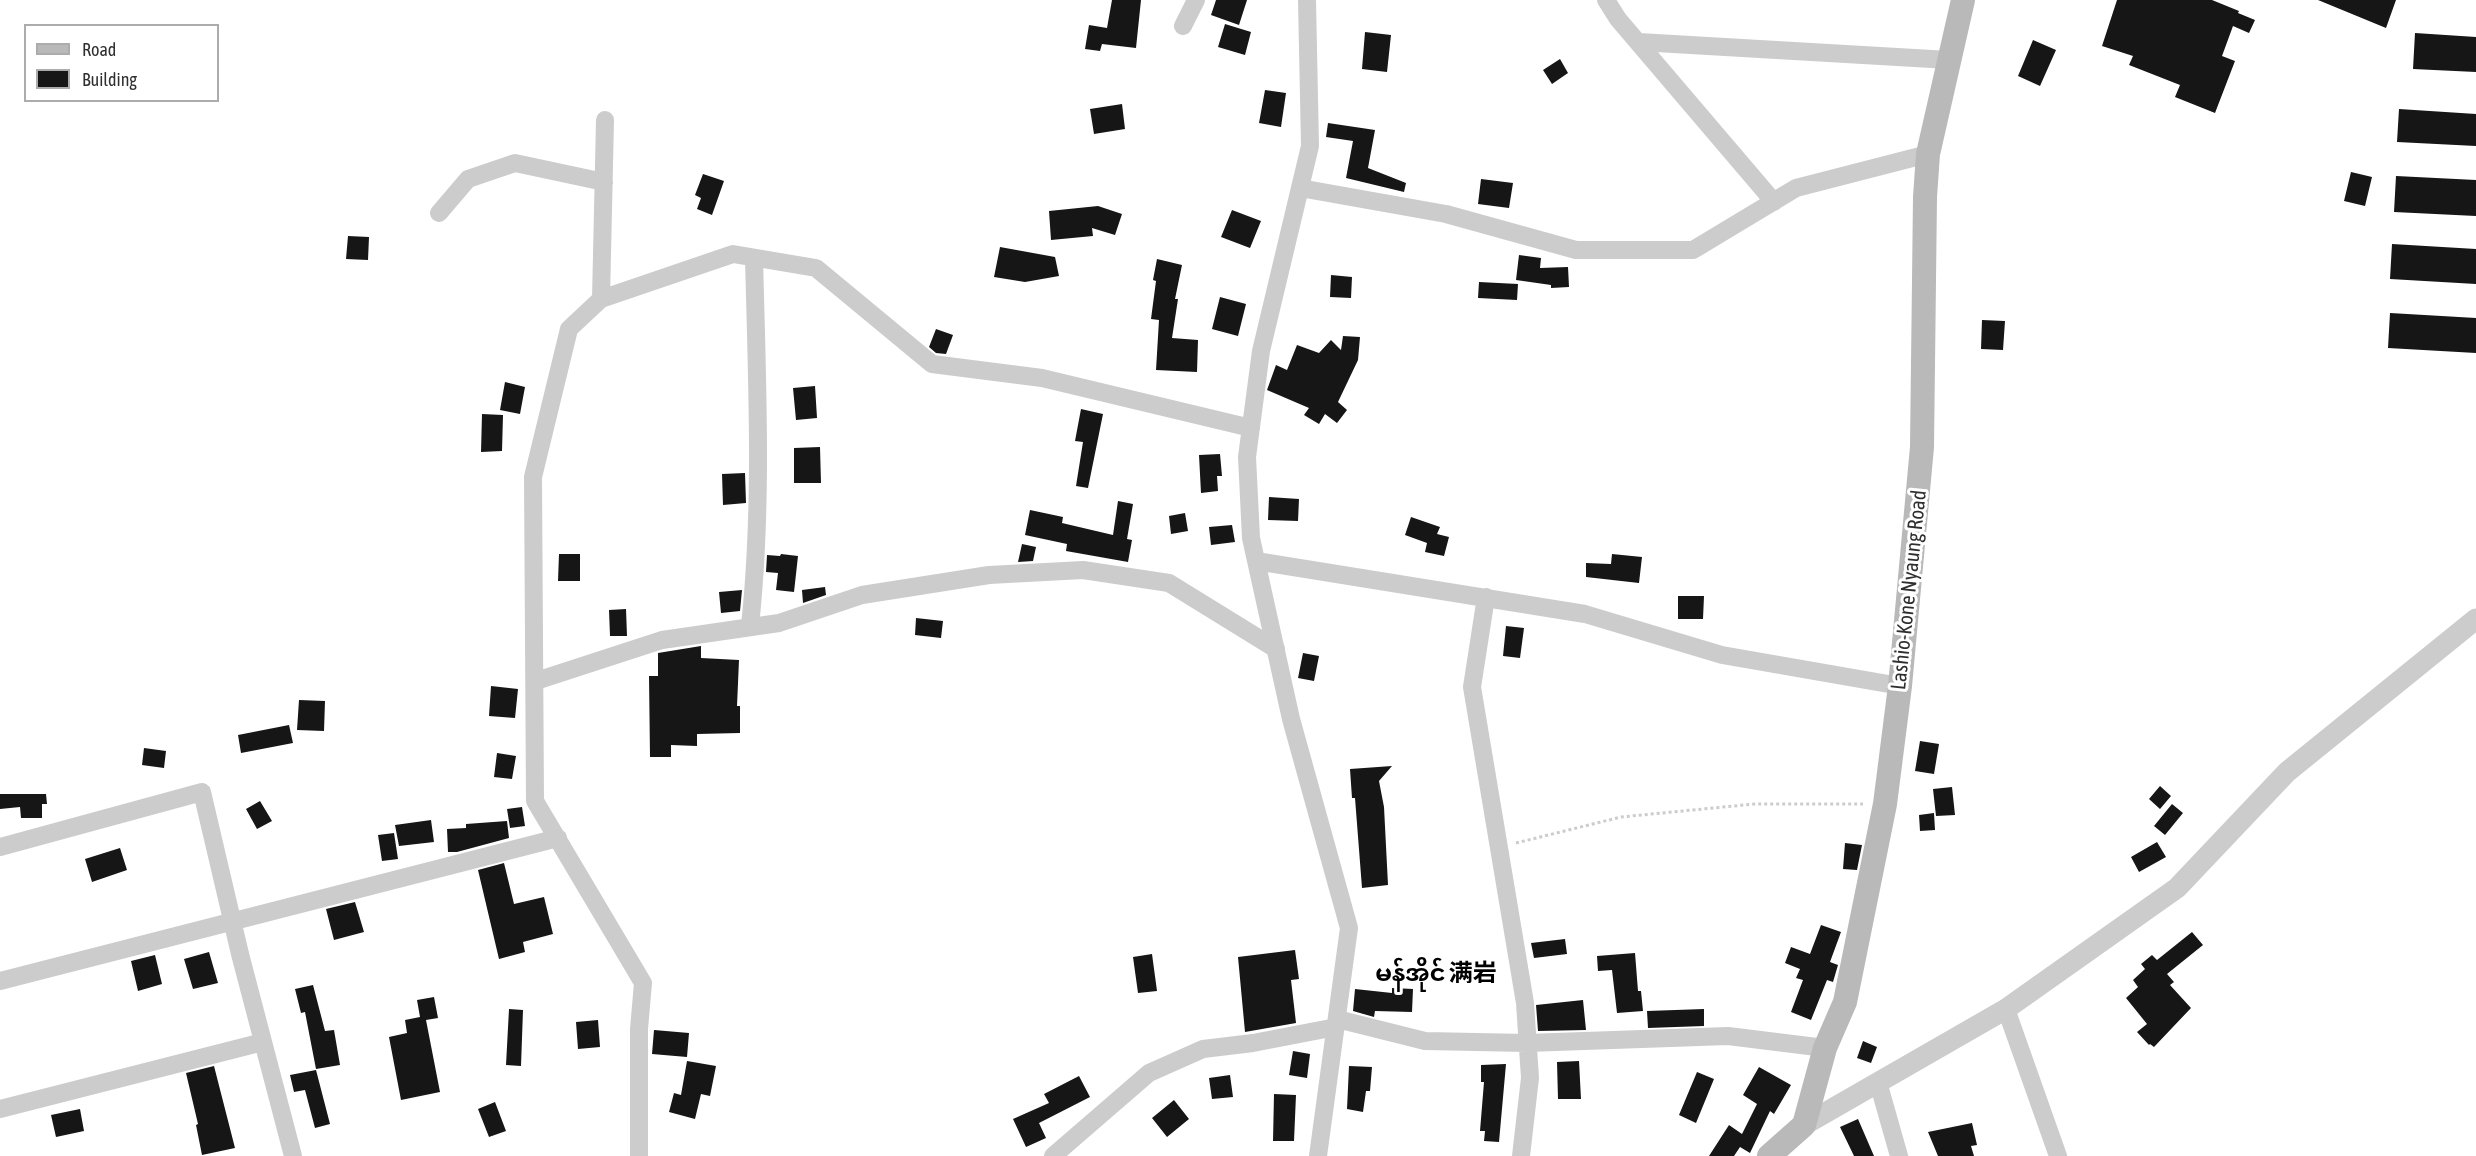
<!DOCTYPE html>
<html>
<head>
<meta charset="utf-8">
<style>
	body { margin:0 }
	#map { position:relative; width:2476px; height:1156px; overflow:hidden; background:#fff; font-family:"Asap Condensed",sans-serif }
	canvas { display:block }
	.legend { position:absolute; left:24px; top:24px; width:195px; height:78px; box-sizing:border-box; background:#fff; border:2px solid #acacac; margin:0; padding:8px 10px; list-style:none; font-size:18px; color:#2f2f2f }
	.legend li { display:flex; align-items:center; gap:12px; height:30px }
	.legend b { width:30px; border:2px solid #acacac }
</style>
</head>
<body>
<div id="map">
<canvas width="2476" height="1156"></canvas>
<ul class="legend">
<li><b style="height:8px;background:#b9b9b9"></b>Road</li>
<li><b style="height:16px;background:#161616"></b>Building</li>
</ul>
</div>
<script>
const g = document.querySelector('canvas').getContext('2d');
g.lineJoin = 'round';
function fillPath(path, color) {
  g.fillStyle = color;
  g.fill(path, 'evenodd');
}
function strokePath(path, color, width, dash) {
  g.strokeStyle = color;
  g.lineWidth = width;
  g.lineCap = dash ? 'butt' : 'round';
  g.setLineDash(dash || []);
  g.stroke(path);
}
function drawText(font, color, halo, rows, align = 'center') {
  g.font = font + ' "Asap Condensed","Noto Sans SC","Noto Sans Myanmar",sans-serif';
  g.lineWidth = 6;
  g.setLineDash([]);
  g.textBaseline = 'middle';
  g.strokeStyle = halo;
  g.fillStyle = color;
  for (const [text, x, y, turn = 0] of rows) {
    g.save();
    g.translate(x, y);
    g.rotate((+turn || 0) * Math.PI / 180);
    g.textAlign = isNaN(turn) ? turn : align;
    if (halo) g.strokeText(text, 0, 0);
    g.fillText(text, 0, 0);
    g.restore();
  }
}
fillPath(new Path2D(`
	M 1112,0 L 1141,0 L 1136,48 L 1102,44 L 1100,51 L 1085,49 L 1089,25 L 1107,28 Z
	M 1216,0 L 1247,0 L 1239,25 L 1211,15 Z
	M 2117,0 L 2212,0 L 2239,11 L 2238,13 L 2255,20 L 2249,33 L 2233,26 L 2222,56 L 2235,61 L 2215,113 L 2175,97 L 2180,85 L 2129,65 L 2133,56 L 2102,46 Z
	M 2318,0 L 2396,0 L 2386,28 Z
	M 1225,24 L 1251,32 L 1245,55 L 1218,47 Z
	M 1365,32 L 1391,35 L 1387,72 L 1362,69 Z
	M 2415,33 L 2476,37 L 2476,72 L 2413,69 Z
	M 2033,40 L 2056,50 L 2040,86 L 2018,76 Z
	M 1560,59 L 1568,73 L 1552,84 L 1543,70 Z
	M 1265,90 L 1286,93 L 1281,127 L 1259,123 Z
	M 1122,104 L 1125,129 L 1094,134 L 1090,109 Z
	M 2399,109 L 2476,114 L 2476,146 L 2397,142 Z
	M 1328,123 L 1375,130 L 1368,168 L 1406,183 L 1404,192 L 1346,178 L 1353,141 L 1326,137 Z
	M 2351,172 L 2372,177 L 2365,206 L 2344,201 Z
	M 703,174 L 724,181 L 712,215 L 697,209 L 701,198 L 695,195 Z
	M 2396,176 L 2476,180 L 2476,216 L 2394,212 Z
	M 1481,179 L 1513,183 L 1509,208 L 1478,204 Z
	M 1098,206 L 1122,214 L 1115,235 L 1092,228 L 1093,236 L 1051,240 L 1049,211 Z
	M 1232,210 L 1261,221 L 1250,248 L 1221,237 Z
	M 348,236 L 369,237 L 368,260 L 346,259 Z
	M 2392,244 L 2476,249 L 2476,284 L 2390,279 Z
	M 1000,247 L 1055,257 L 1059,276 L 1025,282 L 994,277 Z
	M 1519,255 L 1541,258 L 1540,268 L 1568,267 L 1569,287 L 1551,288 L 1551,285 L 1516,280 Z
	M 1157,259 L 1182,265 L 1175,299 L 1178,299 L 1172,338 L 1198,340 L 1197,372 L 1156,370 L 1159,320 L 1151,319 L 1156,281 L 1153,280 Z
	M 1331,275 L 1352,277 L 1351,298 L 1330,297 Z
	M 1479,282 L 1518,284 L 1517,300 L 1478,298 Z
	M 1220,297 L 1246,304 L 1238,336 L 1212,329 Z
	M 2390,313 L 2476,318 L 2476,353 L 2388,348 Z
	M 1982,320 L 2005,321 L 2003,350 L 1981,349 Z
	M 936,329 L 953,335 L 946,354 L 936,353 L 929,347 Z
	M 1343,336 L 1360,337 L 1358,360 L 1338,402 L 1347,410 L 1337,423 L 1325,414 L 1319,424 L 1304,415 L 1309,408 L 1267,390 L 1276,365 L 1287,370 L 1297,345 L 1319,353 L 1331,340 L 1341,350 Z
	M 505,382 L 525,387 L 520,414 L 500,410 Z
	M 815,386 L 817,418 L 796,420 L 793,388 Z
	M 1081,409 L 1103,414 L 1088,488 L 1076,486 L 1083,442 L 1075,441 Z
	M 482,414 L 503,415 L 502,451 L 481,452 Z
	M 820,447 L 821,483 L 794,483 L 794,448 Z
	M 1220,454 L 1222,476 L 1217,476 L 1218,491 L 1201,493 L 1199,455 Z
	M 745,473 L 746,503 L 723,505 L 722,474 Z
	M 1269,497 L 1299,499 L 1298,521 L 1268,520 Z
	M 1118,501 L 1133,504 L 1127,539 L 1132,540 L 1128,562 L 1066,551 L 1067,544 L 1025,535 L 1030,510 L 1063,517 L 1062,523 L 1113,535 Z
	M 1185,513 L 1188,531 L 1171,534 L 1169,516 Z
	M 1411,517 L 1440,527 L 1437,534 L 1449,537 L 1444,556 L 1425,552 L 1427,543 L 1405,535 Z
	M 1232,525 L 1235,542 L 1211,545 L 1209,527 Z
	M 1022,544 L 1036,547 L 1033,561 L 1018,562 Z
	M 559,554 L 580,554 L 580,581 L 558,581 Z
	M 781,554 L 798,556 L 794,592 L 776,590 L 778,573 L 766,572 L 767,555 L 780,556 Z
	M 1612,554 L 1642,557 L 1639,583 L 1586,577 L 1586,563 L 1611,564 Z
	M 825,587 L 826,595 L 803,603 L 802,590 Z
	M 742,590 L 740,611 L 721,613 L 719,592 Z
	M 1678,596 L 1704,596 L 1703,619 L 1678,619 Z
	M 626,609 L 627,636 L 610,636 L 609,610 Z
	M 916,618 L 943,621 L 941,638 L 915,635 Z
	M 1506,626 L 1524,628 L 1520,658 L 1503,656 Z
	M 701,646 L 701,658 L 739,660 L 737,706 L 740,706 L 740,733 L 697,734 L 697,746 L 671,745 L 671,757 L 650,757 L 649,676 L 658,676 L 658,653 Z
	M 1303,653 L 1319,656 L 1314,681 L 1298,678 Z
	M 491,686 L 518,689 L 515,718 L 489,716 Z
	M 299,700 L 325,701 L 324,731 L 297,730 Z
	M 289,725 L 293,743 L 241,753 L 238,735 Z
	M 1920,741 L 1939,744 L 1934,774 L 1915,771 Z
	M 144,748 L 166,751 L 164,768 L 142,765 Z
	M 497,753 L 516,756 L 512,779 L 494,777 Z
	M 1392,766 L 1379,781 L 1384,807 L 1388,885 L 1362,888 L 1355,798 L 1352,798 L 1350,769 Z
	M 2160,786 L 2171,796 L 2160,809 L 2149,799 Z
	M 1952,787 L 1955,815 L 1936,816 L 1933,789 Z
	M 0,794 L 46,794 L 47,804 L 42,804 L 42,818 L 21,818 L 20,807 L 0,809 Z
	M 260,801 L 272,821 L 257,829 L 246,809 Z
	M 2172,804 L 2183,813 L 2165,835 L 2154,826 Z
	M 522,807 L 525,826 L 510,828 L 507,809 Z
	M 1934,813 L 1935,830 L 1920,831 L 1919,815 Z
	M 431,820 L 434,842 L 399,846 L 395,825 Z
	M 507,821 L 509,838 L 457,852 L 448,852 L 447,829 L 466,828 L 466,824 Z
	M 394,833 L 398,859 L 382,861 L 378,835 Z
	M 2157,842 L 2166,857 L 2139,872 L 2131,857 Z
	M 1845,843 L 1862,845 L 1857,870 L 1843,869 Z
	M 120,848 L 127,870 L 92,882 L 85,859 Z
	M 504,863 L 514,904 L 544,897 L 553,934 L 523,942 L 525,952 L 499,959 L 478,870 Z
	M 355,902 L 364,932 L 334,940 L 326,909 Z
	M 1821,925 L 1841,932 L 1830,962 L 1838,965 L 1833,982 L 1827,980 L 1811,1020 L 1791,1012 L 1803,980 L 1796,978 L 1800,969 L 1785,963 L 1791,947 L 1810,954 Z
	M 2192,932 L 2203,945 L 2167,974 L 2174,982 L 2170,985 L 2191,1008 L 2154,1047 L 2150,1044 L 2149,1045 L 2137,1032 L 2147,1024 L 2126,998 L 2138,987 L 2133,980 L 2145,969 L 2141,964 L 2152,955 L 2157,960 Z
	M 1565,939 L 1567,954 L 1534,958 L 1531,943 Z
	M 1295,950 L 1299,979 L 1291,980 L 1296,1023 L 1245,1032 L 1238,957 Z
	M 209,952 L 218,983 L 193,989 L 184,959 Z
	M 1635,953 L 1638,991 L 1641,991 L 1643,1011 L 1617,1013 L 1612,970 L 1598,971 L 1597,956 Z
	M 1152,954 L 1157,991 L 1138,993 L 1133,957 Z
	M 155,955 L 162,984 L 138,991 L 131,961 Z
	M 313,985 L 325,1031 L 334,1030 L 340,1065 L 316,1069 L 305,1012 L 301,1013 L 295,989 Z
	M 1392,988 L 1413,989 L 1412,1012 L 1375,1011 L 1374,1017 L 1353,1011 L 1355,989 L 1392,993 Z
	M 434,997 L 438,1018 L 426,1020 L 440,1092 L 401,1100 L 389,1037 L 407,1033 L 405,1020 L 420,1017 L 417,1000 Z
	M 1583,1000 L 1586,1030 L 1538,1031 L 1536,1005 Z
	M 509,1009 L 523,1010 L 521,1066 L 506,1065 Z
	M 1704,1009 L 1704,1026 L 1648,1028 L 1647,1011 Z
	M 598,1020 L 600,1047 L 578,1049 L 576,1022 Z
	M 654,1030 L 689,1033 L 687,1057 L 652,1054 Z
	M 1863,1041 L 1877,1047 L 1871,1063 L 1857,1058 Z
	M 1293,1051 L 1310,1054 L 1307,1078 L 1289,1075 Z
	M 687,1061 L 716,1066 L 710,1096 L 701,1094 L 695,1119 L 669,1112 L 674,1093 L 681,1095 Z
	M 1579,1061 L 1581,1099 L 1558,1099 L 1557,1062 Z
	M 1506,1064 L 1499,1142 L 1484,1141 L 1485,1131 L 1480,1131 L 1484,1082 L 1481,1082 L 1481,1065 Z
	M 214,1066 L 235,1148 L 202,1155 L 196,1125 L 198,1124 L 186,1073 Z
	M 1349,1066 L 1372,1067 L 1370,1091 L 1366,1091 L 1363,1112 L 1347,1109 Z
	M 1759,1067 L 1791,1085 L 1774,1114 L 1770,1111 L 1750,1153 L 1740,1147 L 1734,1156 L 1709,1156 L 1729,1125 L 1742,1134 L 1757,1104 L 1743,1095 Z
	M 316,1070 L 330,1124 L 315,1128 L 305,1090 L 294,1092 L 290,1075 Z
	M 1697,1072 L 1714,1079 L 1696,1123 L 1679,1115 Z
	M 1230,1075 L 1233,1097 L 1212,1099 L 1209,1078 Z
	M 1079,1076 L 1090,1097 L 1039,1123 L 1046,1138 L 1026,1147 L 1013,1119 L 1049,1103 L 1044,1094 Z
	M 1274,1094 L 1296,1095 L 1294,1141 L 1273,1141 Z
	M 1174,1100 L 1189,1119 L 1167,1137 L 1152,1118 Z
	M 495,1102 L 506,1131 L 489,1137 L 478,1109 Z
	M 80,1109 L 84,1131 L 56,1137 L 51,1115 Z
	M 1858,1119 L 1874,1156 L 1854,1156 L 1840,1127 Z
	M 1972,1123 L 1977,1145 L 1971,1146 L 1974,1156 L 1938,1156 L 1928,1132 Z`), '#161616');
strokePath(new Path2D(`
	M 1516,843 L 1621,817 L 1754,804 L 1863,804`), '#ccc', 3, [3, 3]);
strokePath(new Path2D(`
	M 1307,0 L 1310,146 L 1261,351 L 1247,457 L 1251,538 L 1291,719 L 1349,928 L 1318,1156
	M 1606,0 L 1618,19 L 1774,202
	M 1183,26 L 1196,0
	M 1639,42 L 1949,60
	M 605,120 L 601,299 L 569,329 L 533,477 L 535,801 L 643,983 L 639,1029 L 639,1156
	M 1300,188 L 1446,214 L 1576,250 L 1693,250 L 1796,188 L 1928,154
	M 439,213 L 468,179 L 515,163 L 604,182
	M 601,299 L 733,254 L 816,268 L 932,364 L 1042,378 L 1251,428
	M 1256,561 L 1585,614 L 1722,655 L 1900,686
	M 1486,597 L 1472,687 L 1525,1003 L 1530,1078 L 1521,1156
	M 750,626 C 763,504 757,381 754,258
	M 536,681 L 662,640 L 779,623 L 862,595 L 989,575 L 1083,570 L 1169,583 L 1276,649
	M 0,847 L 202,792 L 240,954 L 293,1156
	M 0,981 L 558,838
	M 2006,1009 L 2058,1156
	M 1337,1019 L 1425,1041 L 1527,1043 L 1728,1036 L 1825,1048
	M 1878,1082 L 1899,1156
	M 0,1109 L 263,1042
	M 1053,1156 L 1149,1073 L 1203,1049 L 1253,1043 L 1336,1027`), '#ccc', 18);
strokePath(new Path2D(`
	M 1804,1125 L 2006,1009 L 2177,888 L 2287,772 L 2476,619`), '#ccc', 21);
strokePath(new Path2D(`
	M 1769,1156 L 1804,1125 L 1825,1048 L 1845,1002 L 1885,804 L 1900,686 L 1922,447 L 1925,197 L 1928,154 L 1963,0`), '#b9b9b9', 24);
drawText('21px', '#2f2f2f', '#fff', [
	["Lashio-Kone Nyaung Road",1909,590,-84]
]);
drawText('bold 24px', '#000', '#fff', [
	["မန်အိုင် 满岩",1436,973]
]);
</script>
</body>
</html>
